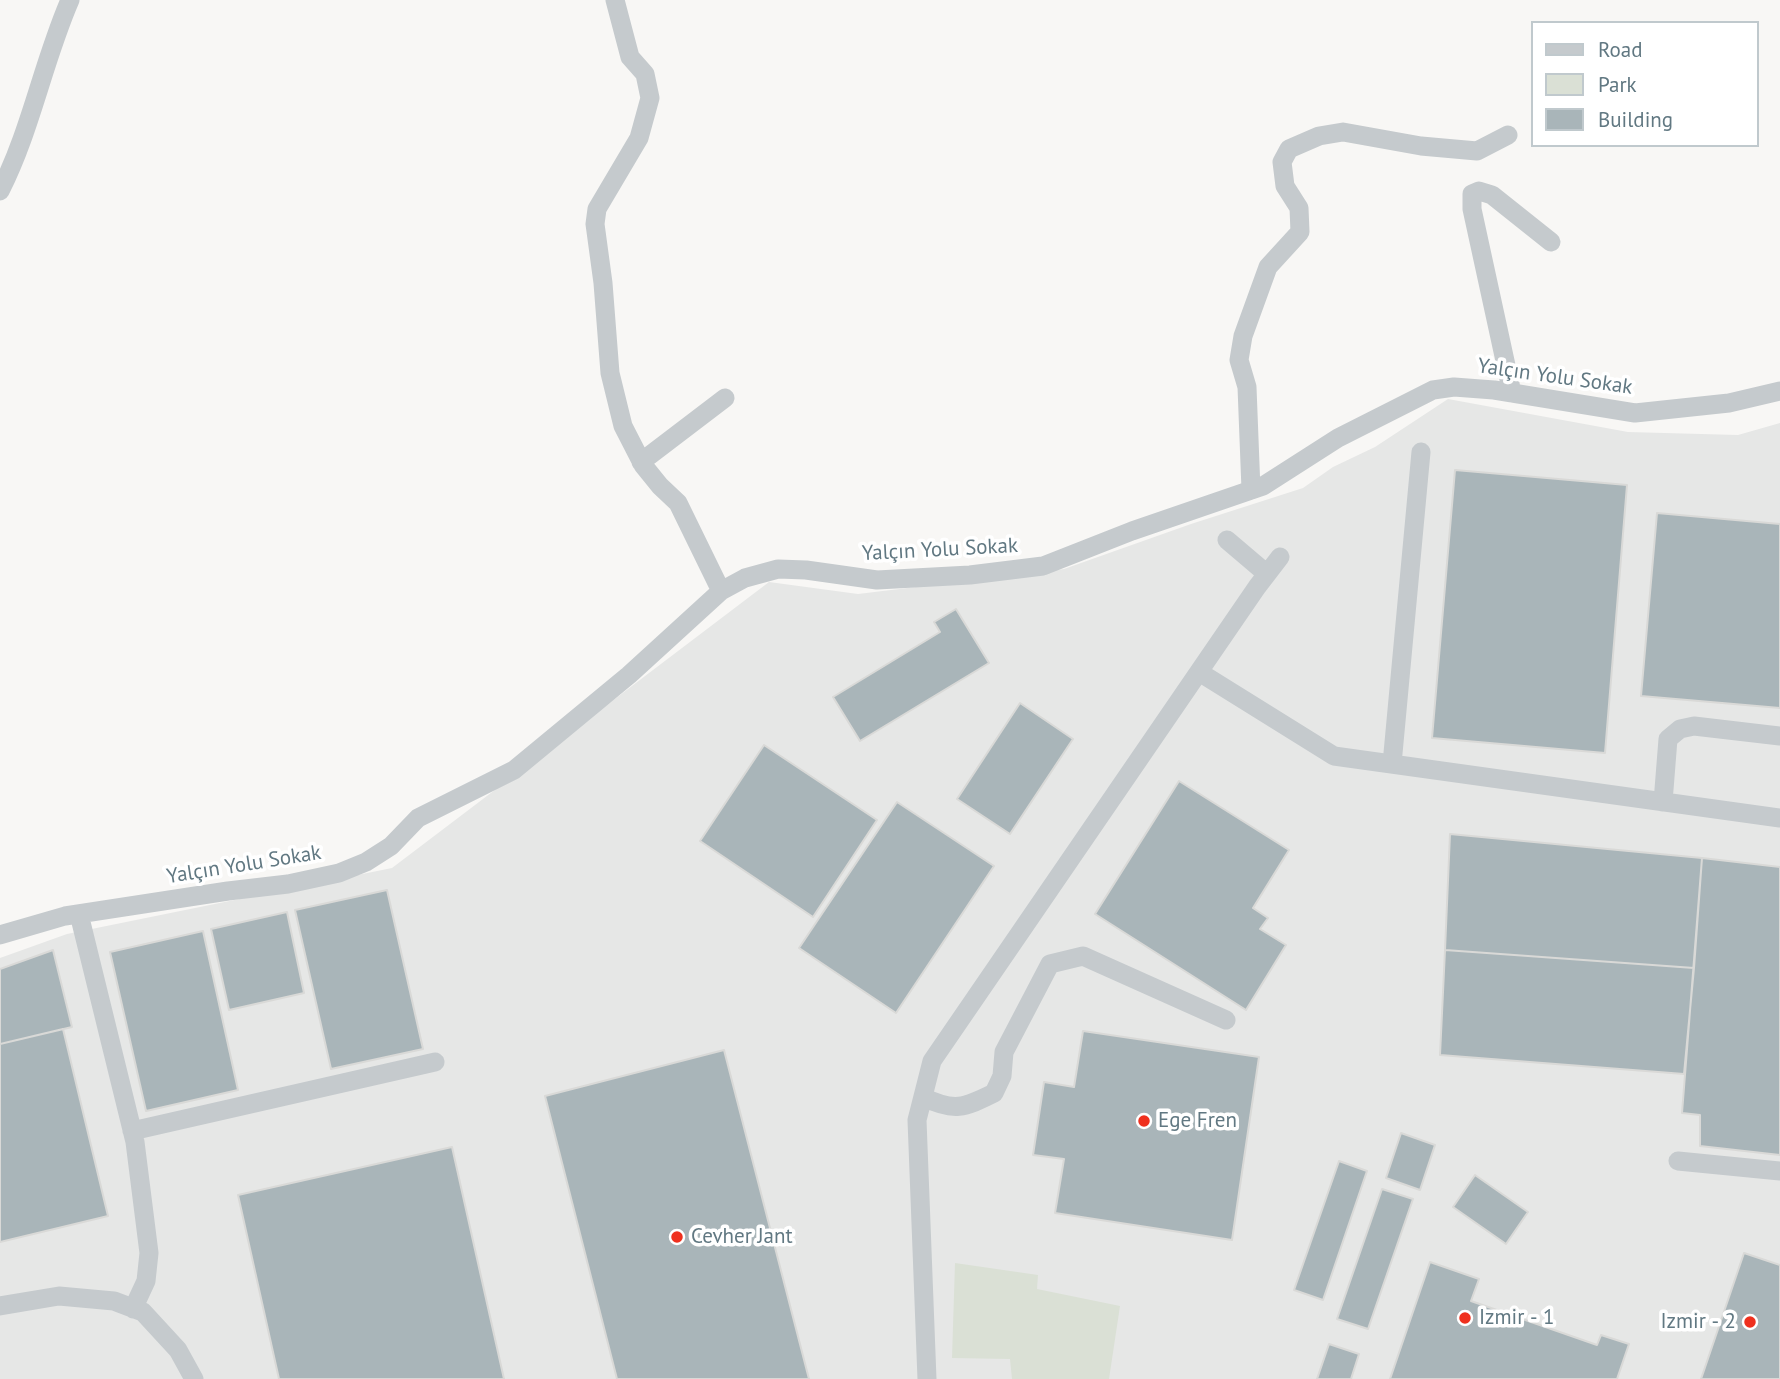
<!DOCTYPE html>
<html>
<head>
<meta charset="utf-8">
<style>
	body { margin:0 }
	#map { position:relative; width:1780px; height:1379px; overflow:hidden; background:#f8f7f5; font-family:"PT Sans",sans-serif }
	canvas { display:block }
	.legend { position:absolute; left:1531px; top:21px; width:228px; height:126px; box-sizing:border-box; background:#fff; border:2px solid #c0c9cd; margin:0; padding:9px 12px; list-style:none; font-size:21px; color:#617882 }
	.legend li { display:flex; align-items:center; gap:14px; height:35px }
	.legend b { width:35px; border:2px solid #c0c9cd }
</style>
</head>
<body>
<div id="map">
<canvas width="1780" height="1379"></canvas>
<ul class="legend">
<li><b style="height:9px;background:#c5cacd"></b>Road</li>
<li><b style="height:19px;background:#dae0d5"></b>Park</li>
<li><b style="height:19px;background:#a9b5b9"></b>Building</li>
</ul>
</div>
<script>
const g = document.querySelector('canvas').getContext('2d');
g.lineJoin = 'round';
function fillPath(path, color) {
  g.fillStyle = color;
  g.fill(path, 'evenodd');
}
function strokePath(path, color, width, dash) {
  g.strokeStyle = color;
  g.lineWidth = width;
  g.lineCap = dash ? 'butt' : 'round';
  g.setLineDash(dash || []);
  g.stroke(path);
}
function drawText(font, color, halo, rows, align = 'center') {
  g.font = font + ' "PT Sans",sans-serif';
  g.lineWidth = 7;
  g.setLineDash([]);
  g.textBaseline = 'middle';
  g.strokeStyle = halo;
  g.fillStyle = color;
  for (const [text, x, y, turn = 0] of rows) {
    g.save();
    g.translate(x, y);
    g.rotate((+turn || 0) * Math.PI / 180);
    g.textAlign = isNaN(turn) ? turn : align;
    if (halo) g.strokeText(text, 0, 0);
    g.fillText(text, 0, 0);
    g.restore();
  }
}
fillPath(new Path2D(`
	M 1448,399 L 1628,432 L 1738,435 L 1780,423 L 1780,1379 L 0,1379 L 0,958 L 67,934 L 392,868 L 769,582 L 858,594 L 1064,569 L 1191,524 L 1303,488 L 1333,467 L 1375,447 Z`), '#e6e7e6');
fillPath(new Path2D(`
	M 955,1263 L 1038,1275 L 1037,1289 L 1120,1306 L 1109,1379 L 1012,1379 L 1010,1359 L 952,1358 Z`), '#dae0d5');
const building = new Path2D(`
	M 1455,470 L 1627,485 L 1605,753 L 1432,738 Z
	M 1657,513 L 1780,524 L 1780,708 L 1641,696 Z
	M 956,609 L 989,663 L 860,741 L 833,697 L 940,632 L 934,622 Z
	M 1020,703 L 1073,739 L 1010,834 L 957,799 Z
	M 764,745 L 877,820 L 813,917 L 700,841 Z
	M 1179,781 L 1289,850 L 1253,908 L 1268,918 L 1260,929 L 1286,945 L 1246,1010 L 1095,914 Z
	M 897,802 L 994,866 L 896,1013 L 799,948 Z
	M 1450,834 L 1702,858 L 1694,968 L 1445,950 Z
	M 1702,858 L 1780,867 L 1780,1155 L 1700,1146 L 1700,1115 L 1682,1113 Z
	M 387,890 L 423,1049 L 331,1069 L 295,910 Z
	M 287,912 L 304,993 L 229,1010 L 211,929 Z
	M 203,931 L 238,1090 L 146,1111 L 110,952 Z
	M 53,950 L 72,1027 L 0,1044 L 0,969 Z
	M 1445,950 L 1694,968 L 1684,1074 L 1440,1055 Z
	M 63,1029 L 108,1216 L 0,1242 L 0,1044 Z
	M 1083,1031 L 1259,1057 L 1232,1240 L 1055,1213 L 1064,1159 L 1033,1155 L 1044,1082 L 1074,1087 Z
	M 724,1050 L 809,1379 L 617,1379 L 545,1096 Z
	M 1401,1133 L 1435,1145 L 1420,1190 L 1386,1178 Z
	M 452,1147 L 504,1379 L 279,1379 L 238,1195 Z
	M 1339,1161 L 1367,1171 L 1323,1300 L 1294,1290 Z
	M 1475,1175 L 1528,1212 L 1506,1244 L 1453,1207 Z
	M 1382,1189 L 1413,1199 L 1368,1329 L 1337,1319 Z
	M 1744,1253 L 1780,1265 L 1780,1379 L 1701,1379 Z
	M 1430,1262 L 1479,1279 L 1471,1301 L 1597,1345 L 1601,1335 L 1629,1344 L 1617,1379 L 1390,1379 Z
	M 1329,1344 L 1359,1354 L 1351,1379 L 1317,1379 Z`);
fillPath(building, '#a9b5b9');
strokePath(building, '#d9d9d7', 2);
strokePath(new Path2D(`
	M 615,0 L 630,57 L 645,74 L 650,98 L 639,138 L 597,209 L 595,224 L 603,283 L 610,373 L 623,426 L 643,465 L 660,486 L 678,503 L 721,591
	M 0,191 C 31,130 43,62 70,0
	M 1512,393 L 1472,209 L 1472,194 L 1479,191 L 1492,195 L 1551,242
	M 641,462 L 725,398
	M 1251,490 L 1247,387 L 1239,360 L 1243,336 L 1268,267 L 1300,232 L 1299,208 L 1285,186 L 1282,162 L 1289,149 L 1319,136 L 1343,132 L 1421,146 L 1477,151 L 1508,135
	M 1227,540 L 1267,574
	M 1199,672 L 1334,756 L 1780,818
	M 1392,764 L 1421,452
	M 1663,802 L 1668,739 L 1680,729 L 1694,726 L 1780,736
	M 79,914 L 135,1142 L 149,1253 L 146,1281 L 133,1309
	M 0,935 L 65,916 L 228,891 L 288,884 L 339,873 L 366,862 L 391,846 L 418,818 L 514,770 L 629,675 L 721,591 L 745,578 L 778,569 L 806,570 L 877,580 L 970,575 L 1043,566 L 1132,531 L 1263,486 L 1338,438 L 1433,390 L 1454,387 L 1494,390 L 1635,413 L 1729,403 L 1780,391
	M 923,1097 C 954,1112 964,1108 994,1093 L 1002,1076 L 1004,1052 L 1050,964 L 1083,956 L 1226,1020
	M 132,1131 L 435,1062
	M 1678,1161 L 1780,1171
	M 0,1306 L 59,1296 L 114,1301 L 143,1312 L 178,1350 L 194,1379
	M 927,1379 L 917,1120 L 932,1061 L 1257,587 L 1280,557`), '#c5cacd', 19);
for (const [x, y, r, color] of [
	[1144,1121,7,"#ef301e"],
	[677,1237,7,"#ef301e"],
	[1465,1318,7,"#ef301e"],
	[1750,1322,7,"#ef301e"]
]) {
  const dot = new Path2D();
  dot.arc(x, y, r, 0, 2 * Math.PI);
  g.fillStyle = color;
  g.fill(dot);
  strokePath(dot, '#fff', 2.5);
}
drawText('21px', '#617882', '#fff', [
	["Yalçın Yolu Sokak",1555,377,8],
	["Yalçın Yolu Sokak",940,550,-3],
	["Yalçın Yolu Sokak",244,865,-9]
]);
drawText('21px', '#617882', '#fff', [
	["Ege Fren",1158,1121],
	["Cevher Jant",691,1237],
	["Izmir - 1",1479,1318],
	["Izmir - 2",1736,1322,"right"]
], 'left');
</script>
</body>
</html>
